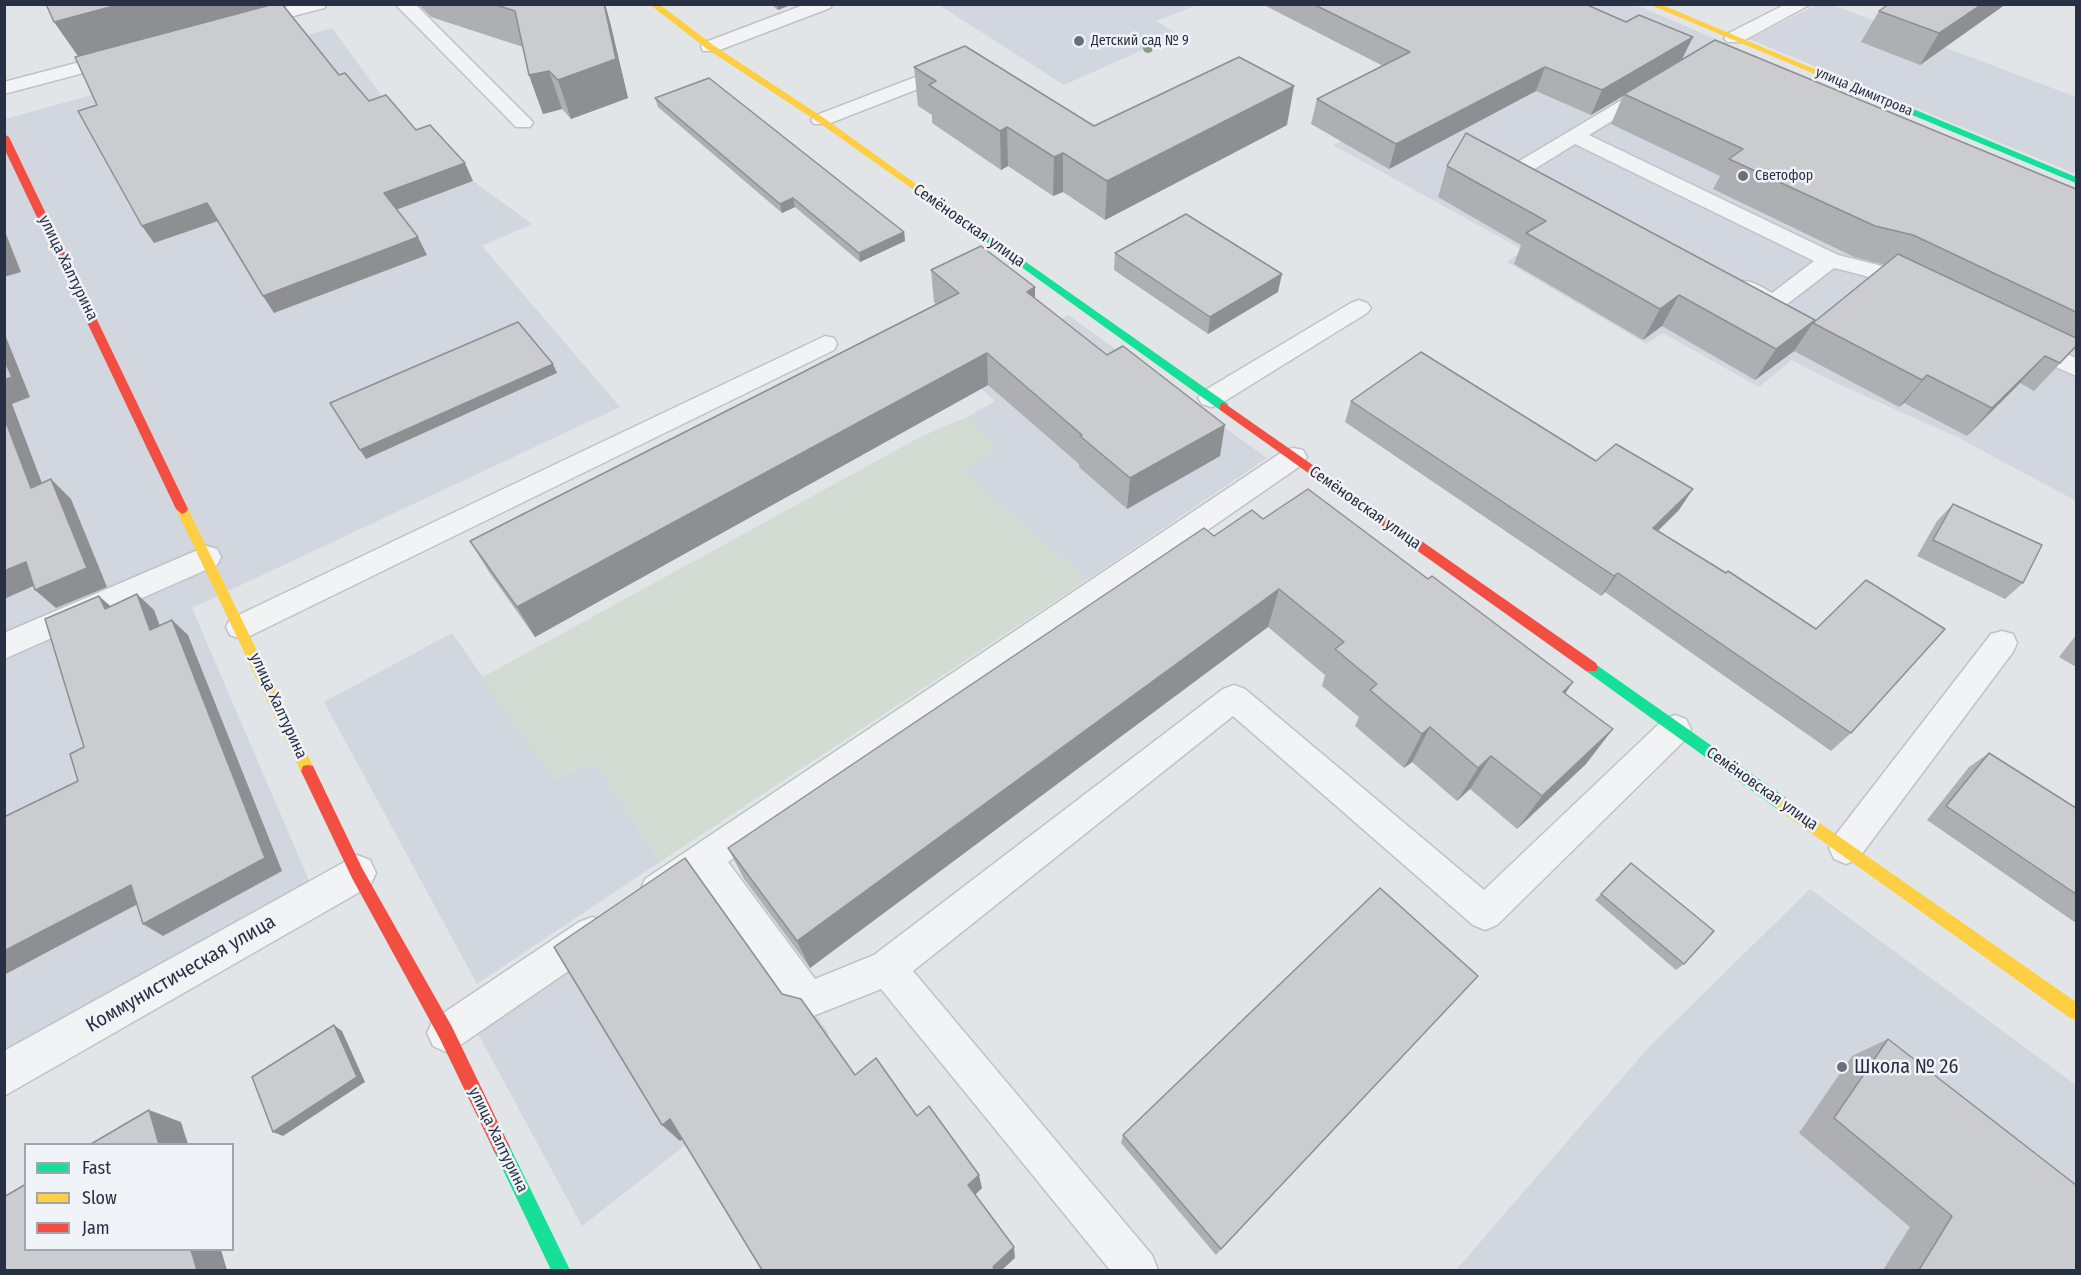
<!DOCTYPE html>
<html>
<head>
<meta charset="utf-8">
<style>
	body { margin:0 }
	#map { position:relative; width:2081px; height:1275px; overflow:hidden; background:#e2e5e8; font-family:"Fira Sans Condensed",sans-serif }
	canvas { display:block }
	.frame { position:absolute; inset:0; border:6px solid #283043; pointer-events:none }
	.legend { position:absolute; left:24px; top:1143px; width:210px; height:108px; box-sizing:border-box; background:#f0f3f8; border:2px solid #a0a5b0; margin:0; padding:8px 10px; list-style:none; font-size:18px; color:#283043 }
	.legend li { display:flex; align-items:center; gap:12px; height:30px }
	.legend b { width:30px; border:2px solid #a0a5b0 }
</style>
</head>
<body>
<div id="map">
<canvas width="2081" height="1275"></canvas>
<div class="frame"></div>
<ul class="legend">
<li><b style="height:8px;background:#16e098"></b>Fast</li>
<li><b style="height:8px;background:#ffcf43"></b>Slow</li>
<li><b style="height:8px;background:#f24e42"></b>Jam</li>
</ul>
</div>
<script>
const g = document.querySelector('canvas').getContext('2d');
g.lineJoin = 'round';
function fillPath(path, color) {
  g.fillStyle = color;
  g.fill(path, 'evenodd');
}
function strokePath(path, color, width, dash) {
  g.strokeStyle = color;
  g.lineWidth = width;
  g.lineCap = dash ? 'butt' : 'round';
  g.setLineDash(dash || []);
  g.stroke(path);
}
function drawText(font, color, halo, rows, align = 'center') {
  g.font = font + ' "Fira Sans Condensed",sans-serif';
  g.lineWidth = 5;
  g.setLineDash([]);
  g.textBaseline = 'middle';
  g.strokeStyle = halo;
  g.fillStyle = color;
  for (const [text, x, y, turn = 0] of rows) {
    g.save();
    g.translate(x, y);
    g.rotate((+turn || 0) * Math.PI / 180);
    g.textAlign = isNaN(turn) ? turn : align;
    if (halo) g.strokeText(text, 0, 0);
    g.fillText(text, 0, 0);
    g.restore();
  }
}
fillPath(new Path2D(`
	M 939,5 L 938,5 L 1197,5 L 1156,21 L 1178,34 L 1064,85 Z
	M 1421,5 L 1636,5 L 2076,192 L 2076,501 L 1957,437 L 1836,383 L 1792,360 L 1759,387 L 1663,333 L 1646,344 L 1507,262 L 1523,250 L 1333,145 L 1395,114 L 1447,44 Z
	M 1816,5 L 1833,5 L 2076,97 L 2076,174 L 1749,39 Z
	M 332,28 L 394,113 L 424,147 L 438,142 L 473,181 L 532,224 L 482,246 L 620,407 L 192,608 L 314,892 L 5,1063 L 5,119 Z
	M 1068,315 L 1267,458 L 1087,580 L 962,472 L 998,448 L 967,417 L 995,401 L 965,374 Z
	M 452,633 L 555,780 L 595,762 L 660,862 L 477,984 L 324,702 Z
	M 702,858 L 829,1033 L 582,1226 L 469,1017 Z
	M 1810,889 L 2076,1085 L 2076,1270 L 1456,1270 L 1648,1048 Z`), '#d2d6de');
fillPath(new Path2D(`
	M 967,417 L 999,448 L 962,472 L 1087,580 L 660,862 L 595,762 L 555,781 L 481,678 L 922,436 Z`), '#d2dcd3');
const lane = new Path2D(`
	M 296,4 L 327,4 L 324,8 L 248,28 L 239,23 L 242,19 Z
	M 395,4 L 415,4 L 530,119 L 533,123 L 530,127 L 516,127 Z
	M 806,4 L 833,4 L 830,8 L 717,51 L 703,51 L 701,47 L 703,43 Z
	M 118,52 L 127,58 L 125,62 L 4,94 L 4,82 Z
	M 952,63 L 959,65 L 962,69 L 959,73 L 828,124 L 814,124 L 811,120 L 814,116 Z
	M 1652,82 L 1662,88 L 1659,92 L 1589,135 L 1838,255 L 1890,268 L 1922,284 L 1926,289 L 1922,294 C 1904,299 1889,283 1872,278 C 1860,274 1847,271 1834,268 L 1782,308 C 1768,312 1740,300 1731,287 L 1735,282 C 1749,278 1760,286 1772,293 L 1814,261 L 1575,144 L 1533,170 L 1557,185 L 1554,190 C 1540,193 1516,182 1508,170 L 1511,166 Z
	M 1359,300 L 1367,303 L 1371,308 L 1367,313 L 1220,404 L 1211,407 L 1202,404 L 1198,398 L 1202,392 L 1351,303 Z
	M 2025,335 L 2076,358 L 2076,376 L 2016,349 L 2013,343 L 2016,337 Z
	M 825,336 L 834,338 L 837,344 L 834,350 L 252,635 L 241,639 L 230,635 L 226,627 L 230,619 Z
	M 1294,448 L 1303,450 L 1307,457 L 1303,464 L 728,862 L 815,979 L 874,955 L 1223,689 L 1234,685 L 1245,689 L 1484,890 L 1664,719 L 1675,715 L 1686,719 L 1691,729 L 1686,739 L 1497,925 L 1485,930 L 1473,925 L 1233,716 L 913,971 L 1152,1255 L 1158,1270 L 1110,1270 L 881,989 L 808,1018 L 795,1013 L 701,881 L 669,903 L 657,907 L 645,903 L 640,891 L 645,879 L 1285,450 Z
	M 207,546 L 217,549 L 221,557 L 217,565 L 4,659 L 4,633 Z
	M 2002,631 L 2013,634 L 2017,643 L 2013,652 L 1858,859 L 1846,864 L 1834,859 L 1829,848 L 1834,837 L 1991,634 Z
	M 592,917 L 605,922 L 610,934 L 605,946 L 459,1046 L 446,1052 L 433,1046 L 427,1033 L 433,1020 L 579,922 Z`);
const street = new Path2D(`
	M 1786,4 L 1811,4 L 1741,42 L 1727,42 L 1724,38 L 1727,34 Z
	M 357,855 L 370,860 L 376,873 L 370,886 L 4,1096 L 4,1051 Z`);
strokePath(lane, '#bfc2c6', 3);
strokePath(street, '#bfc2c6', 3);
fillPath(lane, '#f2f3f5');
fillPath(street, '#f2f3f5');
fillPath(new Path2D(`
	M 1905,108 L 1911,108 L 2076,177 L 2076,183 L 1905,112 Z
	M 952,210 L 1228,404 L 1228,410 L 1220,410 L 949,215 L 947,213 Z
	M 1591,661 L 1786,798 L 1788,803 L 1786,808 L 1781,810 L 1776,808 L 1586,671 L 1584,667 L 1586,663 Z
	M 501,1138 L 507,1141 L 570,1270 L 551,1270 L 492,1147 L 495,1141 Z`), '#16e098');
fillPath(new Path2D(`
	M 649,4 L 659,4 L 713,45 L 824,118 L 957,213 L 949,215 L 818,122 L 707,49 Z
	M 1648,4 L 1660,4 L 1912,110 L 1905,112 Z
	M 182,504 L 188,509 L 313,766 L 315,771 L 313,776 L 308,777 L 303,776 L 176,509 Z
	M 1781,796 L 2076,1002 L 2076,1020 L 2070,1018 L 1776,808 L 1774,803 L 1776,798 Z`), '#ffcf43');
fillPath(new Path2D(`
	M 4,134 L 9,137 L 188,509 L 186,512 L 182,514 L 176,509 L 4,148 Z
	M 1224,403 L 1596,663 L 1598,667 L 1596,671 L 1586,671 L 1220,410 L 1220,404 Z
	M 308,765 L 313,766 L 362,868 L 452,1027 L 507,1141 L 510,1147 L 507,1153 L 501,1156 L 495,1153 L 440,1039 L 352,878 L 301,771 L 303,766 Z`), '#f24e42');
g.fillStyle = '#859c85';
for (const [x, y] of [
	[1148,48]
]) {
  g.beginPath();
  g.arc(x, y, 5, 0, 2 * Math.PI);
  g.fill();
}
fillPath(new Path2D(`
	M 418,4 L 605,4 L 610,22 L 628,98 L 571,119 L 562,109 L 543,114 L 529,75 L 523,47 L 431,17 Z
	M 770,4 L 793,4 L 778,10 Z
	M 1262,4 L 1585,4 L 1626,22 L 1693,37 L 1682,59 L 2076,189 L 2076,348 L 2070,353 L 2034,391 L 2020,383 L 1967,436 L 1904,403 L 1899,407 L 1794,351 L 1755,380 L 1662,326 L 1643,340 L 1514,264 L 1521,245 L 1438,197 L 1447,166 L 1815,320 L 1813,323 L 1885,265 L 1854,257 L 1713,189 L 1720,176 L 1611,124 L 1623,96 L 1591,115 L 1536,91 L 1389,169 L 1311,124 L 1317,99 L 1383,66 Z
	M 2006,4 L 1920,65 L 1861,42 L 1879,11 Z
	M 914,67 L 1094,126 L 1287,125 L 1105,220 L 1063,192 L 1053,196 L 1008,166 L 1001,170 L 932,123 L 932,115 L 918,106 Z
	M 655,98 L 904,232 L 905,241 L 860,262 L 795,207 L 782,213 L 658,107 Z
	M 1115,253 L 1278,292 L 1208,334 L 1114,270 Z
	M 931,270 L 1035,298 L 1220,456 L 1127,509 L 1079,467 L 1079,464 L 988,385 L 535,637 L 489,572 L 470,541 L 936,304 L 934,302 Z
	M 1351,401 L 1596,461 L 1679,510 L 1658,531 L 1851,733 L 1831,751 L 1605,592 L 1601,596 L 1345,422 Z
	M 1953,504 L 2023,583 L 2005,599 L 1917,556 L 1937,521 Z
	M 1263,519 L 1566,693 L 1586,764 L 1517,829 L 1470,789 L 1457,801 L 1412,762 L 1404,768 L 1355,726 L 1359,717 L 1322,686 L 1325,675 L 1268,627 L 810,968 L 744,879 L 728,848 L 1214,536 Z
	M 2076,635 L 2076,667 L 2059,657 Z
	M 1989,753 L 2076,808 L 2076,923 L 1927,820 L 1969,767 Z
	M 1631,863 L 1684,964 L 1676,970 L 1595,900 Z
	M 1478,976 L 1216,1255 L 1121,1143 L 1123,1135 Z
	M 1888,1039 L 2076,1270 L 1883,1270 L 1910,1227 L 1799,1133 L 1852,1056 Z`), '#aeafb3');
fillPath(new Path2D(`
	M 121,4 L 278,4 L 80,59 L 54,22 Z
	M 604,4 L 605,4 L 610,22 L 628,98 L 571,119 L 558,80 Z
	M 777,4 L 793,4 L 778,10 Z
	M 1982,4 L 2006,4 L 1920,65 L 1939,33 Z
	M 1693,37 L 1681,61 L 1624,94 L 1623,96 L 1591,115 L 1602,90 Z
	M 1545,67 L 1536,91 L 1389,169 L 1396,144 Z
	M 549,71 L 562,109 L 543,114 L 529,75 Z
	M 1294,86 L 1287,125 L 1105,220 L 1107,181 Z
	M 1007,127 L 1008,166 L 1001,170 L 1000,131 Z
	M 1063,153 L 1063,192 L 1053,196 L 1054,157 Z
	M 465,163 L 473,181 L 393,211 L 384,193 Z
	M 793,198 L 795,207 L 782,213 L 780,204 Z
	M 207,203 L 218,221 L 154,243 L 142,226 Z
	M 4,229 L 21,272 L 4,277 Z
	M 904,232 L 905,241 L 860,262 L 859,253 Z
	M 418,237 L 427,255 L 274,313 L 263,296 Z
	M 1282,274 L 1278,292 L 1208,334 L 1210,317 Z
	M 1035,287 L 1035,319 L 1027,292 Z
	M 1679,295 L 1662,326 L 1643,340 L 1660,309 Z
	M 1815,320 L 1794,351 L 1755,380 L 1776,349 Z
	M 4,332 L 30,397 L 12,404 L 51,507 L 31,488 L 4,417 Z
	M 987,353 L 988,385 L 535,637 L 517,607 Z
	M 2045,356 L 2020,383 L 1967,436 L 1992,408 Z
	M 553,364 L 557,373 L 366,459 L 360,450 Z
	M 1927,375 L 1904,403 L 1899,407 L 1922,380 Z
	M 1225,425 L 1220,456 L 1127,509 L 1130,478 Z
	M 51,479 L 71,499 L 107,587 L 56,608 L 35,590 Z
	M 1693,489 L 1679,510 L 1640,548 L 1653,528 Z
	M 26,562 L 47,580 L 4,599 L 4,571 Z
	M 1618,573 L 1605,592 L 1601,596 L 1614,576 Z
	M 1279,589 L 1268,627 L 810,968 L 797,941 Z
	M 137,594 L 154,610 L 167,645 L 150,630 Z
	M 99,596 L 117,612 L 105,609 Z
	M 172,620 L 188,635 L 282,871 L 163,936 L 143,924 Z
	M 1573,682 L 1549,718 L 1563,692 Z
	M 1430,727 L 1412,762 L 1404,768 L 1422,734 Z
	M 1613,729 L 1586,764 L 1517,829 L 1542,796 Z
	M 1491,756 L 1470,789 L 1457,801 L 1478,768 Z
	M 131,885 L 151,897 L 4,975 L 4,951 Z
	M 334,1025 L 342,1031 L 365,1082 L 283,1136 L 273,1132 Z
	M 149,1110 L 181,1122 L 188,1144 L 159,1144 Z
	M 670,1119 L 687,1135 L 680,1141 L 662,1125 Z
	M 979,1175 L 982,1188 L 972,1198 L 968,1185 Z
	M 1014,1247 L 1015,1258 L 1002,1270 L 994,1270 L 993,1267 Z
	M 191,1250 L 221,1250 L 227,1270 L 197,1270 Z`), '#8d8f92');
const building = new Path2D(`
	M 46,4 L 121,4 L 54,22 Z
	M 274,4 L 282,4 L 339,75 L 345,73 L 369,101 L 386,95 L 416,130 L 430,125 L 465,163 L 384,193 L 418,237 L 263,296 L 207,203 L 142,226 L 78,111 L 97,105 L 75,57 Z
	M 493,4 L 604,4 L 616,59 L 558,80 L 549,71 L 529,75 L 515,11 Z
	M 1313,4 L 1585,4 L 1626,22 L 1639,15 L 1693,37 L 1602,90 L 1545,67 L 1396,144 L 1317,99 L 1410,52 Z
	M 1889,4 L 1982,4 L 1939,33 L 1879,11 Z
	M 1715,40 L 2076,189 L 2076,312 L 1913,235 L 1875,226 L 1729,159 L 1743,149 L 1624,94 Z
	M 965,46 L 1094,126 L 1239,57 L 1294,86 L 1107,181 L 1063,153 L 1054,157 L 1007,127 L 1000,131 L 929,85 L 936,81 L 914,67 Z
	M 709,78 L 904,232 L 859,253 L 793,198 L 780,204 L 655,98 Z
	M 1466,133 L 1815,320 L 1776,349 L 1679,295 L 1660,309 L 1526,233 L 1546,221 L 1447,166 Z
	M 1186,214 L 1282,274 L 1210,317 L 1115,253 Z
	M 981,246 L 1035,287 L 1027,292 L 1107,355 L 1123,346 L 1225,425 L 1130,478 L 1080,436 L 1082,435 L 987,353 L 517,607 L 470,541 L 959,293 L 931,270 Z
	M 1898,254 L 2076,338 L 2076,346 L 2060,363 L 2045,356 L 1992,408 L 1927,375 L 1922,380 L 1813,323 Z
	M 518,322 L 553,364 L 360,450 L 330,403 Z
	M 1421,352 L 1596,461 L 1616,444 L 1693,489 L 1653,528 L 1726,573 L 1728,571 L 1816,629 L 1866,580 L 1945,629 L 1851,733 L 1618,573 L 1614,576 L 1351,401 Z
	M 4,359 L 12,377 L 4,380 Z
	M 4,417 L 31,488 L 51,479 L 87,568 L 35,590 L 26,562 L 4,571 Z
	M 1308,489 L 1428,579 L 1432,576 L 1573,682 L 1563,692 L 1613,729 L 1542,796 L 1491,756 L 1478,768 L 1430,727 L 1422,734 L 1370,690 L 1377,684 L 1335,649 L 1344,642 L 1279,589 L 797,941 L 728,848 L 1204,528 L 1214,536 L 1252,510 L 1263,519 Z
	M 1953,504 L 2042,545 L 2023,583 L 1933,540 Z
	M 137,594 L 150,630 L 172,620 L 265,858 L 143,924 L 131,885 L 4,951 L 4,817 L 78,781 L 70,754 L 84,747 L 45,619 L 99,596 L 105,609 Z
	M 1989,753 L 2076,808 L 2076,894 L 1946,806 Z
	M 685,858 L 782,994 L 801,999 L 855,1075 L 876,1058 L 917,1116 L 929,1106 L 979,1175 L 968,1185 L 1014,1247 L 993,1267 L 995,1270 L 762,1270 L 670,1119 L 662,1125 L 554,947 Z
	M 1631,863 L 1714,931 L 1684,964 L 1601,894 Z
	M 1380,888 L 1478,976 L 1221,1249 L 1123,1135 Z
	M 334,1025 L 357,1077 L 273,1132 L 252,1077 Z
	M 1888,1039 L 2076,1185 L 2076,1270 L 1919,1270 L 1952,1216 L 1834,1118 Z
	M 149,1110 L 159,1144 L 91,1144 Z
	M 26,1184 L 26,1250 L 191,1250 L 197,1270 L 4,1270 L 4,1197 Z`);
fillPath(building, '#caccd0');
strokePath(building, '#8d8f92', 1.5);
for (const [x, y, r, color] of [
	[1079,41,6,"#696f7d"],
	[1743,176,6,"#696f7d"],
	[1842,1067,6,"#696f7d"]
]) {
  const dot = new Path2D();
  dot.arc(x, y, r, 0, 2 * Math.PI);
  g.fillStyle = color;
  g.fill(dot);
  strokePath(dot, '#f0f3f8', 2);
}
drawText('14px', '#283043', '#f0f3f8', [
	["Детский сад № 9",1091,41],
	["Светофор",1755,176]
], 'left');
drawText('14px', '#283043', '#f0f3f8', [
	["улица Димитрова",1864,92,23]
]);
drawText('16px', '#283043', '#f0f3f8', [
	["Семёновская улица",969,226,35],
	["улица Халтурина",68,268,64],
	["Семёновская улица",1365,508,35],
	["улица Халтурина",278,706,65],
	["Семёновская улица",1762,789,35],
	["улица Халтурина",498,1140,64]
]);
drawText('20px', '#283043', '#f0f3f8', [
	["Коммунистическая улица",181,974,-30]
]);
drawText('20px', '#283043', '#f0f3f8', [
	["Школа № 26",1854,1067]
], 'left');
</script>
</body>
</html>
